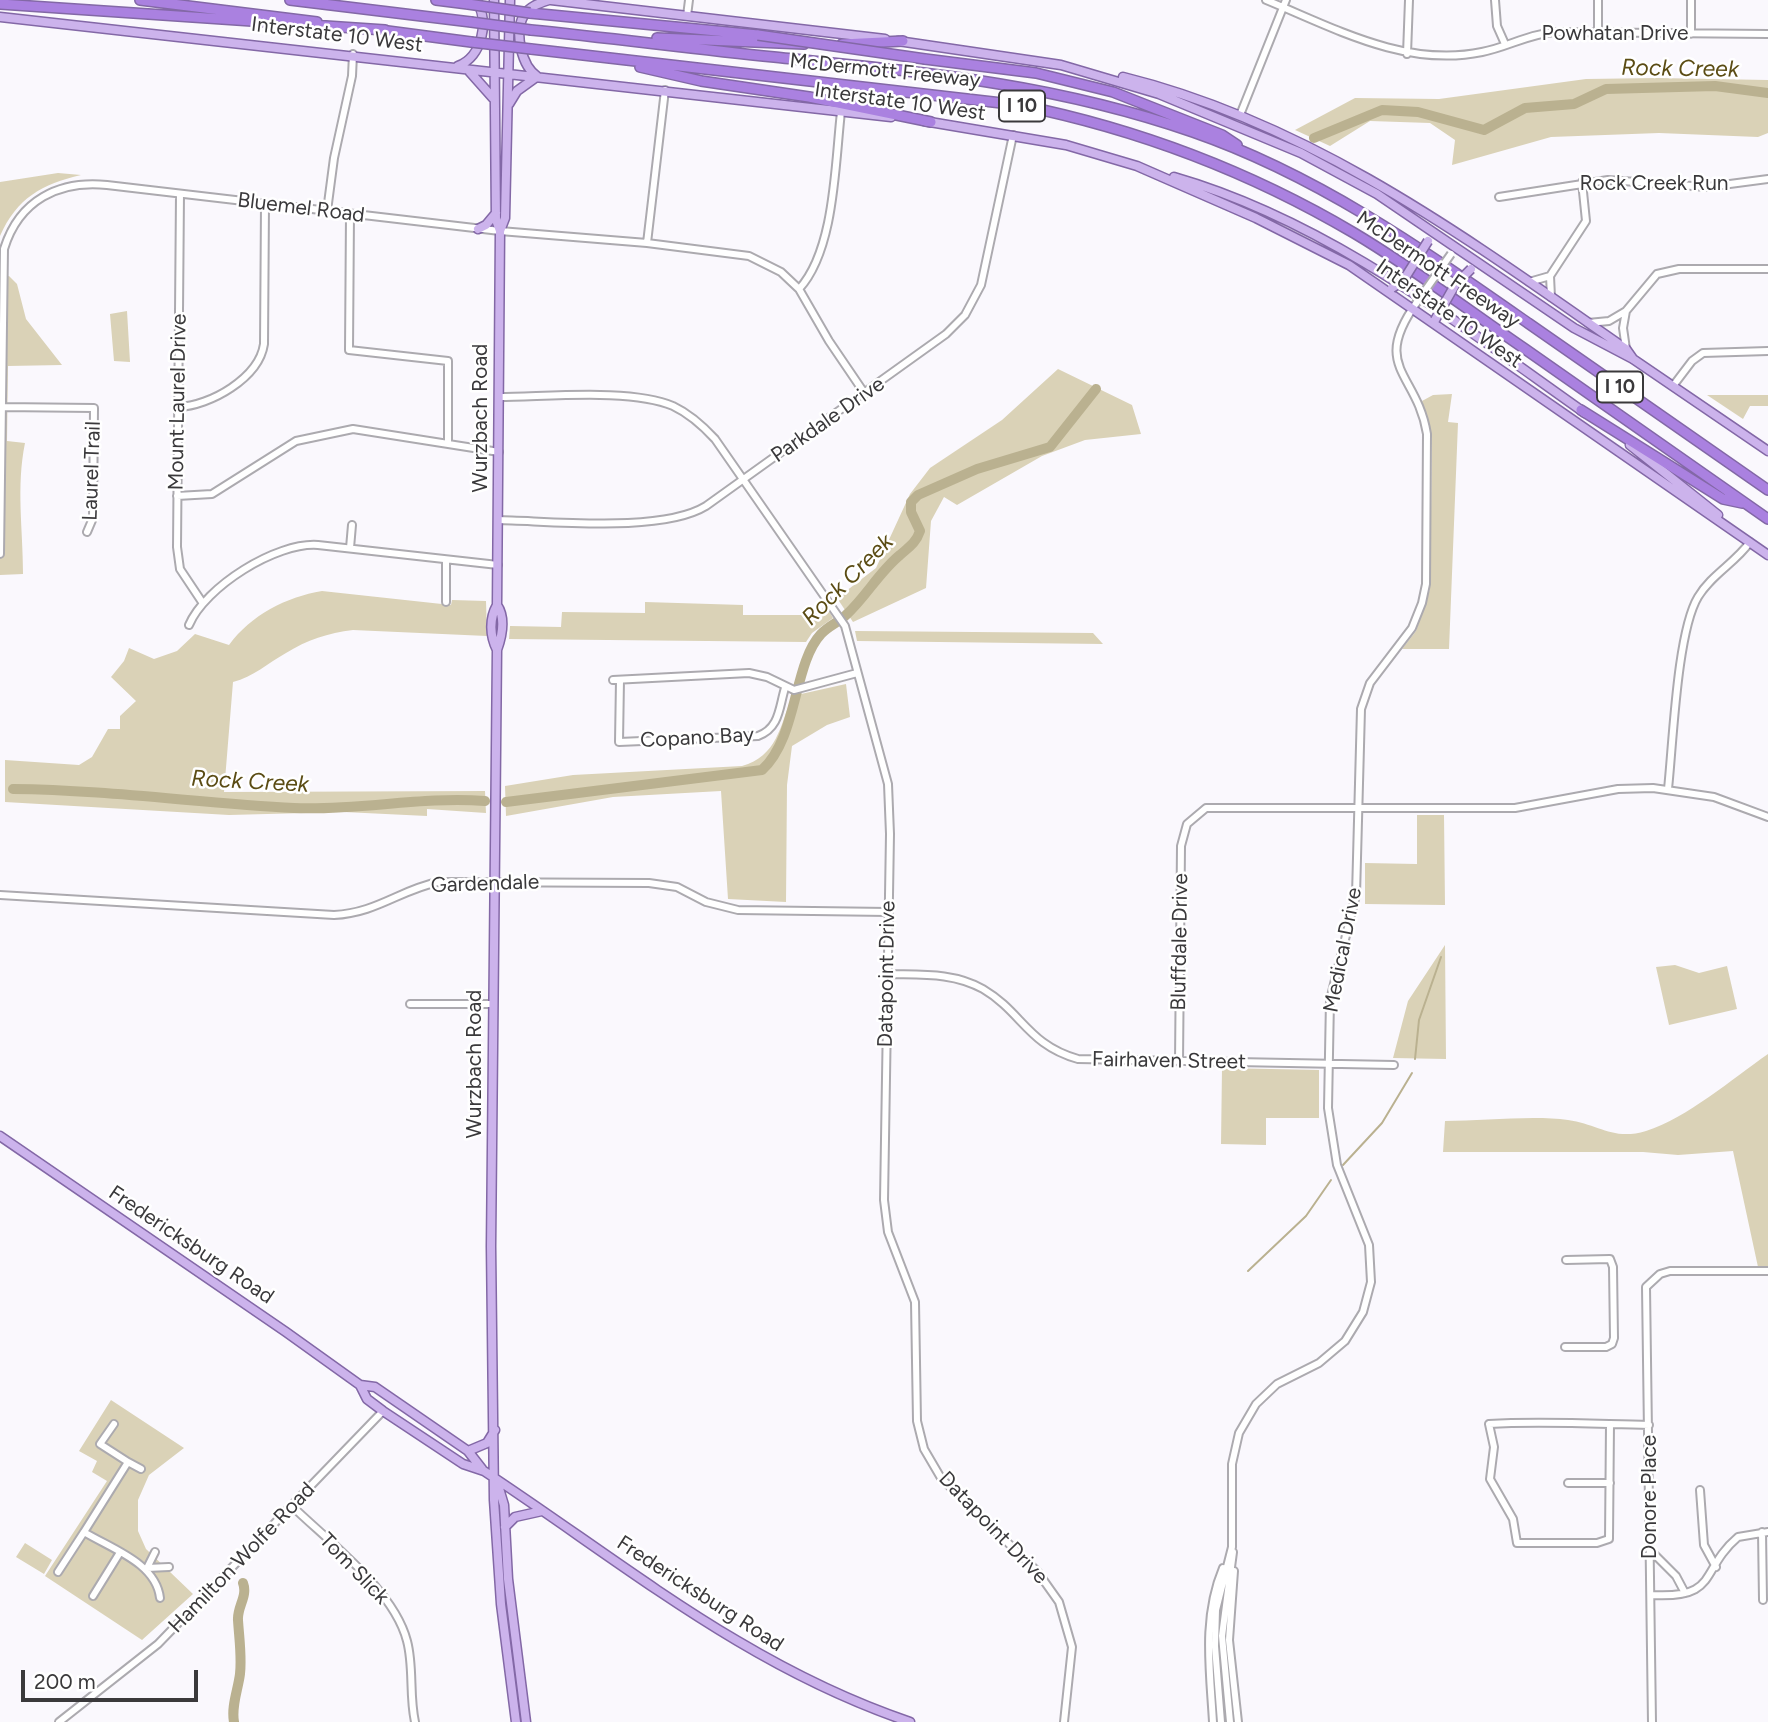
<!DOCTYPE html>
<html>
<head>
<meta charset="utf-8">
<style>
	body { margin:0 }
	#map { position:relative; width:1768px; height:1722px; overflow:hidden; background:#faf8fd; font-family:Figtree,sans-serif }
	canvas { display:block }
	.scale { position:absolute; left:21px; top:1670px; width:177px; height:32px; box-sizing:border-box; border:4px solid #3a393b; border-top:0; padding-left:9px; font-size:21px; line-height:24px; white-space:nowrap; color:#3a393b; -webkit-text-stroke:5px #fff; paint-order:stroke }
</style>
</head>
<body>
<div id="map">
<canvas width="1768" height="1722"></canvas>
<div class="scale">200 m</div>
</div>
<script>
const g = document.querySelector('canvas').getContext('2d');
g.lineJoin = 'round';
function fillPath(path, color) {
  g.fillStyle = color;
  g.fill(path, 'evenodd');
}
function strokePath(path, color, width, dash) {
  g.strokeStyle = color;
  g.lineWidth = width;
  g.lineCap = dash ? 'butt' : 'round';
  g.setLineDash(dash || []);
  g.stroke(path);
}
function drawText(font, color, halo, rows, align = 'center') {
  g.font = font + ' Figtree,sans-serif';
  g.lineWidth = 5;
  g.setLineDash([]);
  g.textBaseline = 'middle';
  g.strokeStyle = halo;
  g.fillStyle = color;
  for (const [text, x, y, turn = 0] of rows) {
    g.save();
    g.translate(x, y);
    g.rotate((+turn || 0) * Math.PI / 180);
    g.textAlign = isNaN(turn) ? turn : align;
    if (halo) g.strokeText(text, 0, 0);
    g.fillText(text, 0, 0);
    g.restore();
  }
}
fillPath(new Path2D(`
	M 1657,78 L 1768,80 L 1768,133 L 1758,137 L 1659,133 L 1551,137 L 1452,165 L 1455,140 L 1430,123 L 1370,121 L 1330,146 L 1295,130 L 1355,98 L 1439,99 L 1586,79 Z
	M 58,173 L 81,175 C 42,184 17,198 0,236 L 0,182 Z
	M 9,276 L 17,284 L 26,319 L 62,365 L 8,366 L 7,441 L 25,443 C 16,487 23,529 23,574 L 0,575 L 0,277 Z
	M 127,311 L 130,362 L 114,361 L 110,314 Z
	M 1058,369 L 1132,405 L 1141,434 L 1085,440 L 1042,456 L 957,505 L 944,497 L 931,521 L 926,588 L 853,622 L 837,598 L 876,568 L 910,494 L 930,468 L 1002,420 Z
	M 1452,394 L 1448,422 L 1458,423 L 1449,649 L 1402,649 L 1416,631 L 1430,589 L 1432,439 L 1422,401 L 1433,395 Z
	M 1707,395 L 1768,395 L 1768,406 L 1750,406 L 1743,419 Z
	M 322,591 L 451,605 L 452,600 L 486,601 L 487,636 L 353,630 C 328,633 307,640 286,653 C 268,663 253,677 233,682 L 224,792 L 485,791 L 486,813 L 427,809 L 427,816 L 344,812 L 229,815 L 5,802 L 5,760 L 79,765 L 92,757 L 108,729 L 120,729 L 120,716 L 136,701 L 111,677 L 124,661 L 129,648 L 154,659 L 177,651 L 195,634 L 229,645 C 251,615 286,597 322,591 Z
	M 645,602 L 743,605 L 743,615 L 814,615 L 826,606 L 833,618 L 812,633 L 806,642 L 509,639 L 510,626 L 561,627 L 562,612 L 645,613 Z
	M 855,631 L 1093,633 L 1103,644 L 857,641 Z
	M 846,684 L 850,717 L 827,725 L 792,746 L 787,785 L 786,902 L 728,899 L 721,791 L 613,797 L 506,816 L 505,786 L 573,775 L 742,766 C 777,756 780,727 792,696 Z
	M 1417,815 L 1444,815 L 1445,905 L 1365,904 L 1365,863 L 1417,864 Z
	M 1445,945 L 1446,1059 L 1393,1058 L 1408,1001 Z
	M 1675,965 L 1699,973 L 1727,966 L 1737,1009 L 1669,1025 L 1656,967 Z
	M 1768,1054 L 1768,1267 L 1758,1267 L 1733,1151 L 1678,1155 L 1643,1152 L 1443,1152 L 1445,1121 C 1482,1121 1533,1115 1568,1120 C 1598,1124 1613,1141 1646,1131 C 1687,1118 1732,1079 1768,1054 Z
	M 1222,1068 L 1319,1070 L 1319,1118 L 1266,1118 L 1266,1145 L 1221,1144 Z
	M 111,1400 L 184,1448 L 149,1475 L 138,1500 L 138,1531 L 146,1549 L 193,1594 L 142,1640 L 45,1576 L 107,1481 L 92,1472 L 97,1461 L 79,1451 Z
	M 25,1543 L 52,1560 L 44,1574 L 16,1557 Z`), '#dad2b7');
strokePath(new Path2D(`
	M 1415,1059 L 1419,1020 L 1441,957
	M 1343,1165 L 1382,1123 L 1412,1073
	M 1248,1271 L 1306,1216 L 1331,1180`), '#bab190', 2);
strokePath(new Path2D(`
	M 1314,138 L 1382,110 L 1418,112 L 1484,130 L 1525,108 L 1574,104 L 1606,89 L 1715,86 L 1768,93
	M 13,789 C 107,790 200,803 294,808 C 358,811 421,796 485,801
	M 506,802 L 762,770 C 798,737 793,664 821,634 C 828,626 839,622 846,615 C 866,597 879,572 900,555 C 909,547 916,543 920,531 L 911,512 L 911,502 L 918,495 L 977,469 L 1050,447 L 1096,389
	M 234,1722 C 231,1706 238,1690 240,1674 C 242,1656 239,1637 238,1620 C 237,1607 248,1596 243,1583`), '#bab190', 10);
const minor = new Path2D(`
	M 1266,0 C 1334,28 1406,68 1482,52 C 1508,47 1528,34 1555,32 L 1768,34
	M 1495,0 L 1497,26 L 1505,44
	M 687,16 L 689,0
	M 1598,32 L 1598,0
	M 1691,34 L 1691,0
	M 1407,54 L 1409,0
	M 1240,115 L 1286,0
	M 180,194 L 177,547 L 180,569 L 202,602
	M 1499,197 L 1608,180 L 1707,187 L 1768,179
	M 327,211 L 334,158 L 352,76 L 353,54
	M 350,214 L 349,350 L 448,361 L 448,444
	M 647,243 L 665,90
	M 1550,276 L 1586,221 L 1582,182
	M 1529,282 L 1550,276 L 1551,297
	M 799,289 C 835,250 835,163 841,112
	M 1588,323 L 1609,321 L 1626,311
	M 1626,349 L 1623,328 L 1626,311 L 1657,274 L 1679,269 L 1768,269
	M 1673,386 L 1692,361 L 1703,353 L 1768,351
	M 499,397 C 546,397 631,388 673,406 C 690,414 703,426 715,439 L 845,626 L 888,784 L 890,834 L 884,1200 L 888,1232 L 915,1302 L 917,1421 L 924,1449 L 941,1478 L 1037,1571 L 1059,1602 L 1072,1647 L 1064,1722
	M 1,407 L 94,408 L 93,518 L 87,532
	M 178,407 C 210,406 259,378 264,344 L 265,204
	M 177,496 L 212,494 L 296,441 L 353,429 L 499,452
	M 498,520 C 552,521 662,533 706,506 L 946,334 L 965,315 L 981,285 L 1013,135
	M 350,548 L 352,525
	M 0,554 L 4,249 C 19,200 59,180 107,185 L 500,231 L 647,243 L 749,256 L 781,272 L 799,289 L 829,341 L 865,394
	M 446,602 L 446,560
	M 189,625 C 205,587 276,542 318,545 L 498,565
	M 613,680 L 749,673 L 767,677 L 794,690 L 857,673
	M 620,680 L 619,742 L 758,736 C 780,728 779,707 785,688
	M 1668,789 C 1673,743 1677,632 1698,597 C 1711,575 1735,563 1750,542
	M 0,895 L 334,915 C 376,913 400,890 438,882 L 649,883 L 677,887 L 706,902 L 738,910 L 888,912
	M 887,974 C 920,975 953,972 983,989 C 1022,1012 1028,1045 1078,1059 L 1394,1065
	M 410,1004 L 493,1004
	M 1179,1062 L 1181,846 L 1187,824 L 1206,808 L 1515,808 L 1618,789 L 1653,788 L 1714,797 L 1768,817
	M 1565,1347 L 1606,1347 L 1612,1344 L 1614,1338 L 1613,1267 L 1610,1259 L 1566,1260
	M 1610,1424 L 1609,1539 L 1597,1543 L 1517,1543 L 1513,1519 L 1490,1479 L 1494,1447 L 1489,1424 C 1542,1421 1596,1424 1649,1425
	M 128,1462 L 141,1469
	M 1568,1483 L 1610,1483
	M 1700,1490 L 1704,1545 L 1716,1567
	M 292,1506 C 329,1542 394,1590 407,1641 C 414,1667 409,1695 415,1722
	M 84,1532 L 128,1462 L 100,1444 L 114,1424
	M 1762,1532 L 1763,1600
	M 1649,1549 L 1676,1576 L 1685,1593
	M 147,1568 L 169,1567
	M 147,1568 L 155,1552
	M 1234,1571 L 1229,1640 L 1238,1722
	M 58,1572 L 84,1532 C 112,1549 156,1563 160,1598
	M 1651,1595 C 1720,1599 1699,1570 1738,1537 L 1768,1532
	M 93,1596 L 119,1554
	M 59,1722 L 158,1644 L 383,1411
	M 1213,1722 C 1210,1669 1202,1618 1223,1568
	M 1221,1722 L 1215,1646 L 1216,1610 L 1232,1547 L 1232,1464 L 1239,1433 L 1256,1404 L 1277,1384 L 1319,1363 L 1345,1341 L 1363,1312 L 1371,1282 L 1369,1245 L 1337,1165 L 1328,1108 L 1330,1000 L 1356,895 L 1361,709 L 1370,683 L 1412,628 L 1422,603 L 1426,584 L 1427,434 C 1417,372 1370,368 1417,302
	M 1230,1722 L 1222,1636 L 1233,1552
	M 1652,1722 L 1646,1287 L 1660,1274 L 1670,1271 L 1768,1271`);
const major = new Path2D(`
	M 494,0 L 496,220 L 500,231 L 497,605 C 489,619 490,636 497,650
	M 551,0 L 885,39
	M 0,17 C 297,49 594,83 891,117
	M 898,41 L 1061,65 L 1159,94 L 1301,153 L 1377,194 L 1574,328 L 1633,359 L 1768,451
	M 458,66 C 482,57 490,21 476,0
	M 469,71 L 493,98
	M 538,77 C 521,66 514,32 524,15 C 530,6 540,3 549,0
	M 1123,77 C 1313,124 1468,239 1626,349 L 1633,359
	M 509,104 L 517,91 L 535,78
	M 924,121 L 1066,145 L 1137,166 L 1256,218 L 1349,265 L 1768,555
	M 1174,177 C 1327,221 1456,322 1585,413
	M 478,229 L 486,225 L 496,213
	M 500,231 L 505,218 L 510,0
	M 1630,445 L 1718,515
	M 497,605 C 506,618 502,636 497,650 L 491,1246 L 494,1500 L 501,1604 L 516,1722
	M 0,1136 L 286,1332 L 360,1385 L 367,1399 L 383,1411 L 463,1464 L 484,1471 C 625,1564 747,1667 910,1722
	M 360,1385 L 375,1387 L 468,1451 L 482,1469
	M 468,1451 L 487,1443 L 495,1430
	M 498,1485 L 504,1505 L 508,1579 L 526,1722
	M 505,1527 L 515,1517 L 542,1511`);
const highway = new Path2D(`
	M 140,0 L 317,22
	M 290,0 L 471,22
	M 436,0 L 468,4
	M 0,4 L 385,30
	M 530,13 L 758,35
	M 380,30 L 471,42
	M 531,30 C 612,38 693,49 774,57 C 921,72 1052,83 1193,132 C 1317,175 1422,249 1528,323 C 1608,379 1688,434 1768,490
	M 657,38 L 804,44
	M 842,44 L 903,41
	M 531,49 L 1019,105 C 1138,129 1249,171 1354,233 C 1413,268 1468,310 1525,349 C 1606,405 1687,462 1768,519
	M 925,59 L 1036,73 L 1113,92 L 1222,135 L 1237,145
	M 640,67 L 701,81 L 809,97 L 931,122
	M 1581,410 L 1723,499 L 1742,503`);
strokePath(minor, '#acaaaf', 10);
strokePath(major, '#8368a6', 11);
strokePath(highway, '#8368a6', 12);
strokePath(minor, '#fff', 6);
strokePath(major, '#ccb3ec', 8);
strokePath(highway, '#aa81e0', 9);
const minorBridge = new Path2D(`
	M 1417,302 L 1451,254`);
const majorBridge = new Path2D(`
	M 1392,288 L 1403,281 L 1428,241
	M 1435,320 L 1455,285 L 1471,269`);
const highwayBridge = new Path2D(`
	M 468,4 L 530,13
	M 471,22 L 531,30
	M 758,35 L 925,59
	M 471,42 L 531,49`);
strokePath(minorBridge, '#acaaaf', 10, []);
strokePath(majorBridge, '#8368a6', 11, []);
strokePath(highwayBridge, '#8368a6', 12, []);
strokePath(minorBridge, '#fff', 6);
strokePath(majorBridge, '#ccb3ec', 8);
strokePath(highwayBridge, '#aa81e0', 9);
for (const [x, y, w] of [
	[1022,106,46],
	[1620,387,46]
]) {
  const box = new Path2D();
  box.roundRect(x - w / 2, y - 15.5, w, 31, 5);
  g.fillStyle = '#fff';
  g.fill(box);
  strokePath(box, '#3a393b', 2);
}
drawText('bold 19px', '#3a393b', null, [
	["I 10",1022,106],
	["I 10",1620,387]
]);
drawText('21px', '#3a393b', '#fff', [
	["Powhatan Drive",1615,34],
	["Interstate 10 West",337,35,7],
	["McDermott Freeway",885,71,6],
	["Interstate 10 West",900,102,8],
	["Rock Creek Run",1654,184],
	["Bluemel Road",301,208,7],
	["McDermott Freeway",1438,270,34],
	["Interstate 10 West",1449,314,35],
	["Mount Laurel Drive",178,402,-89],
	["Wurzbach Road",481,418,-90],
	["Parkdale Drive",828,420,-35],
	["Laurel Trail",92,471,-88],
	["Copano Bay",697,738,-3],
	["Gardendale",485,884,-2],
	["Bluffdale Drive",1180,942,-89],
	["Medical Drive",1343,950,-79],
	["Datapoint Drive",887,974,-89],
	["Fairhaven Street",1169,1061,1],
	["Wurzbach Road",475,1064,-90],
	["Fredericksburg Road",191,1245,34],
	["Donore Place",1650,1497,-90],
	["Datapoint Drive",993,1528,46],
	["Hamilton Wolfe Road",242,1558,-46],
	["Tom Slick",354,1569,46],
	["Fredericksburg Road",700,1594,33]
]);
drawText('italic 23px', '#5b4c14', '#fff', [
	["Rock Creek",1680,69,1],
	["Rock Creek",848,580,-45],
	["Rock Creek",250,782,3]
]);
</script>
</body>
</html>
